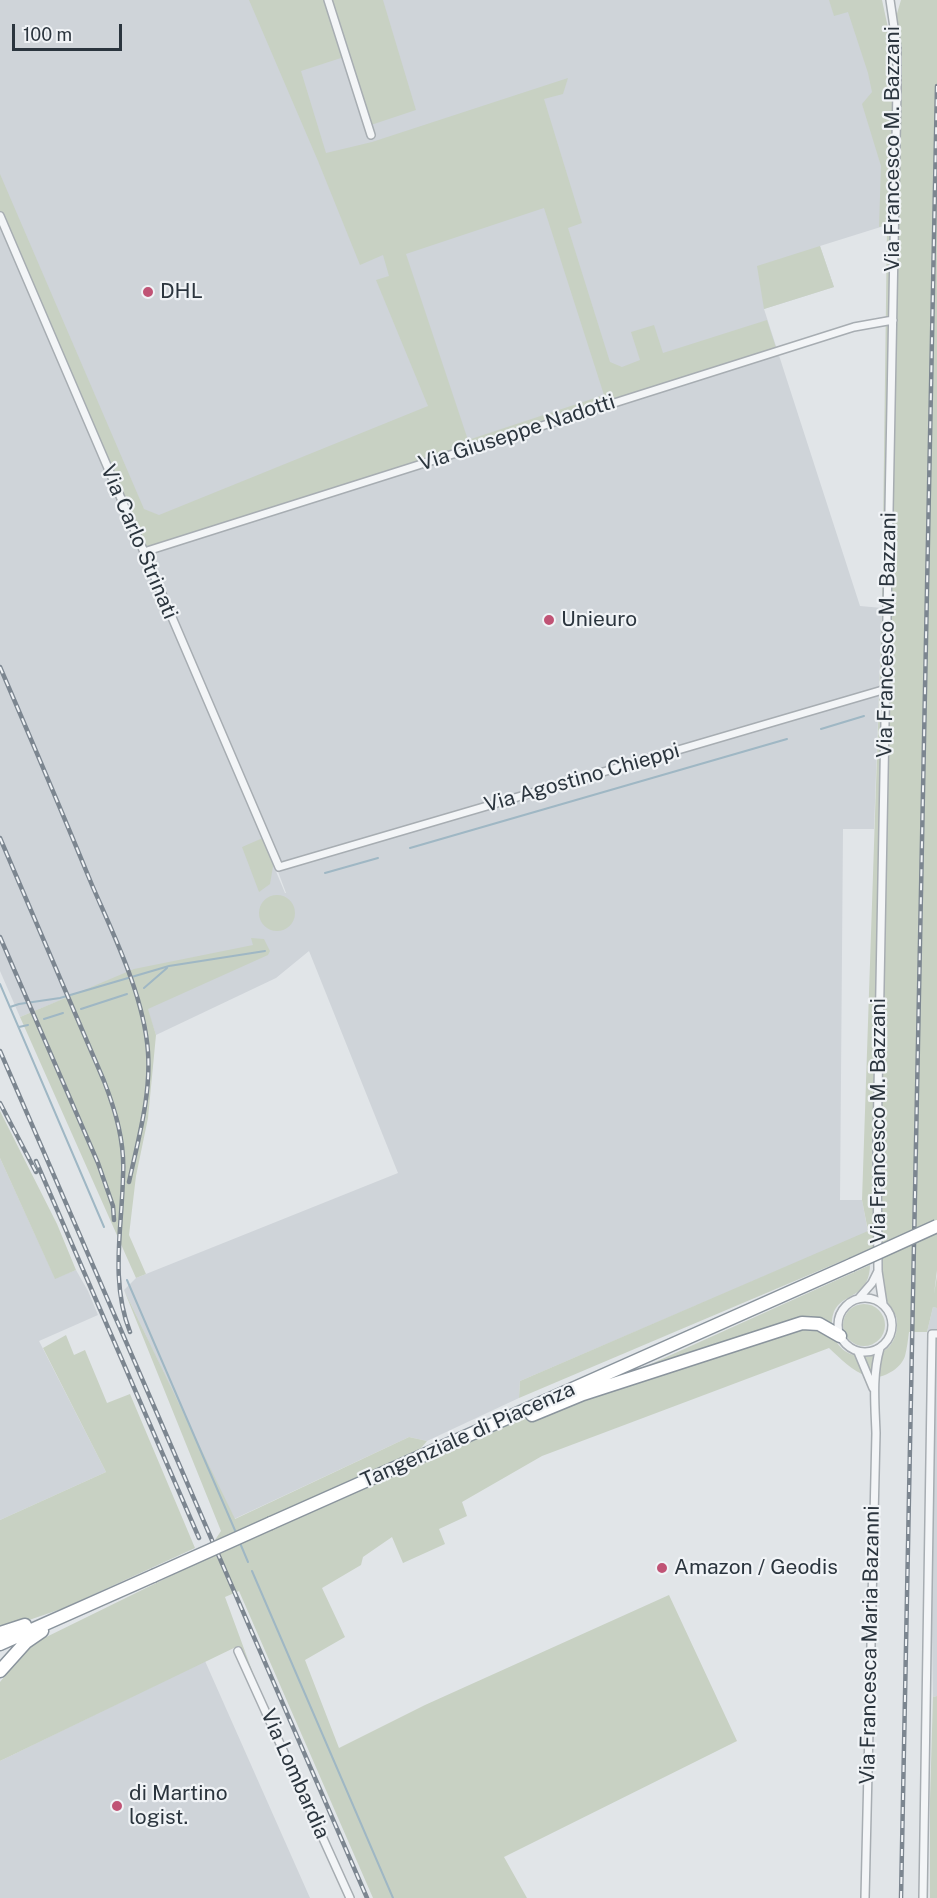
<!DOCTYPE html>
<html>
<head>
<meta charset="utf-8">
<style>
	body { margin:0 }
	#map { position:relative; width:937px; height:1898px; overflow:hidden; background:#e1e5e8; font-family:"Public Sans",sans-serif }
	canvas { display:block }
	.scale { position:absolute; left:12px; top:24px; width:110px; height:27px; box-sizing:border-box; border:3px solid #2b353e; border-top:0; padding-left:8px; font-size:18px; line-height:21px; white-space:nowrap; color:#2b353e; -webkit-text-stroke:4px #f0f3f6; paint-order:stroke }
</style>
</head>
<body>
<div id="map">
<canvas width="937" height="1898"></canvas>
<div class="scale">100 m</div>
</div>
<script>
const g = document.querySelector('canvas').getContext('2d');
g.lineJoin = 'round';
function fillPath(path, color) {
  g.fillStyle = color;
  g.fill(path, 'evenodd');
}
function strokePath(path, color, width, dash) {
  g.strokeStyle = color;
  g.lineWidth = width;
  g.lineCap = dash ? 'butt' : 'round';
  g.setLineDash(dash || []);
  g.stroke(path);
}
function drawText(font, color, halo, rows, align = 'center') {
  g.font = font + ' "Public Sans",sans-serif';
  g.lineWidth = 4.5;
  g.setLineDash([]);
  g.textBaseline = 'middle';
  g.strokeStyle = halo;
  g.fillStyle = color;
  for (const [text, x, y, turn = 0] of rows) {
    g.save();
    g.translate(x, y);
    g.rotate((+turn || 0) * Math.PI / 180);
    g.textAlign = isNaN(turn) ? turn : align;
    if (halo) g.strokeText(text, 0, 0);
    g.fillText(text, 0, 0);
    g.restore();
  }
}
fillPath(new Path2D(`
	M 0,0 L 882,0 L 887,225 L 820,246 L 834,287 L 764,309 L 860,606 L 882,608 L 874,829 L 843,829 L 840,1200 L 862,1200 L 868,1232 L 520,1381 L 519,1398 L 427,1441 L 409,1437 L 234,1519 L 124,1290 L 136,1278 L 398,1173 L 309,951 L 276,978 L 156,1035 L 134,970 L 20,1017 L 0,971 ZM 186,655 L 265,837 L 286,893 L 285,893 Z
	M 0,1158 L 55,1278 L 76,1270 L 88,1291 L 98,1315 L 39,1341 L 106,1472 L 0,1520 Z
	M 933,1307 L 937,1308 L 937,1696 L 933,1697 L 927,1332 Z
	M 205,1661 L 310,1898 L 0,1898 L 0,1761 Z`), '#cfd4d9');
fillPath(new Path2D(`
	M 249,0 L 383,0 L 416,110 L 368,126 L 344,57 L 301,71 L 326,153 L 372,142 L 568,78 L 563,94 L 544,99 L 582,223 L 568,228 L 610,362 L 622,367 L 640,360 L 631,332 L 654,325 L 663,353 L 767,320 L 777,351 L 143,553 L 0,218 L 0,174 L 144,509 L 159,515 L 428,406 L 376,280 L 389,276 L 383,255 L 360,265 L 318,161 ZM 544,208 L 604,395 L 468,440 L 406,254 Z
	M 829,0 L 882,0 L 890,37 L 901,0 L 937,0 L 937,1270 L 934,1294 L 937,1276 L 937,1308 L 933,1307 L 927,1332 L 909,1332 C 908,1340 907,1348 905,1356 C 901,1369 881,1381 867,1376 C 853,1372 840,1358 829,1348 L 542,1456 L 462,1502 L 467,1516 L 439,1529 L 445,1544 L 403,1563 L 392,1537 L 363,1557 L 361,1565 L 322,1588 L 345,1637 L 305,1660 L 339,1748 L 425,1705 L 669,1595 L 737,1741 L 504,1857 L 527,1898 L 373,1898 L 239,1591 L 225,1597 L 268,1714 L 238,1646 L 0,1761 L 0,1682 L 30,1645 L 201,1561 L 221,1531 L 124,1290 L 235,1519 L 409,1437 L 427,1441 L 404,1468 L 631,1373 L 870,1265 C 869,1306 831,1288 832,1326 C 834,1368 896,1366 897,1326 C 898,1314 892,1310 887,1301 C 878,1285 876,1265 870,1249 L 519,1398 L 520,1381 L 868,1231 L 862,1200 L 882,608 L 887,225 L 879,227 L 881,166 L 862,104 L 872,92 L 868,73 L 848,12 L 834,16 Z
	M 820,246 L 834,287 L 764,309 L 757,266 Z
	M 265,837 L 274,861 L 270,884 L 259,892 L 242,847 Z
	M259 913a18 18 0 1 1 36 0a18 18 0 1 1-36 0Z
	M 251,938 L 264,939 L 270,951 L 268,955 L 148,1009 L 156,1035 L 148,1118 L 136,1176 L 129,1235 L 146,1274 L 136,1278 L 20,1017 L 134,969 L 253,945 Z
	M 0,1111 L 57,1224 L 76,1270 L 55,1279 L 0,1158 Z
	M843 1325a21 21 0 1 1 42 0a21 21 0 1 1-42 0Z
	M 66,1335 L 74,1355 L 85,1350 L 107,1403 L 130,1394 L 195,1548 L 64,1608 L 0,1630 L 0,1520 L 106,1472 L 43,1348 Z
	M 937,1696 L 937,1898 L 930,1898 L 930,1799 L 933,1697 Z`), '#c8d1c3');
strokePath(new Path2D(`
	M 821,729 L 864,716
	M 410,848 L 787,739
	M 325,873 L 378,858
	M 0,984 L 104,1227
	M 144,988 L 167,968
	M 10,1007 L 19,1004 L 60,998 L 169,966 L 265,951
	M 81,1009 L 127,994
	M 44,1019 L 63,1013
	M 19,1027 L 28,1025
	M 127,1280 L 237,1535
	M 240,1543 L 248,1562
	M 252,1571 L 393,1898`), '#9fb7c4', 2);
const minor = new Path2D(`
	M 328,0 L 371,135
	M 0,216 L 279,867 L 886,689
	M 144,552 L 854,327 L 893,320
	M838 1325a27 27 0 1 1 54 0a27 27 0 1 1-54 0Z
	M 859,1298 L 872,1283 L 878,1271
	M 883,1304 L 878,1271 L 877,1143 L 897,89 L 897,48 L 890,0
	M 858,1352 L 873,1388
	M 238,1651 L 350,1898
	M 865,1898 L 876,1433 C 875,1405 872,1375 880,1348
	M 923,1898 L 932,1334 L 937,1334`);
const trunk = new Path2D(`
	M 532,1415 L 583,1394 L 802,1323 L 819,1324 L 840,1336
	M 271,1523 L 851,1265
	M 0,1633 L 25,1625
	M 0,1644 L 153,1576
	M 0,1671 L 26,1642 L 42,1631`);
strokePath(minor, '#a7adb2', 10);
strokePath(trunk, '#8a949d', 15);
strokePath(minor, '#f3f5f7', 7);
strokePath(trunk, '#fff', 12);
const rail = new Path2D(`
	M 0,667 C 31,739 62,812 92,885 C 114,936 144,996 148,1052 C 151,1096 138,1140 129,1182
	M 0,838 L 104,1081 C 116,1112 125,1143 123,1176 C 122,1229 110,1281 130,1332
	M 0,937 L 98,1163 L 113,1206 L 114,1220
	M 0,1051 L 367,1898
	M 0,1103 L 36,1172
	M 36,1161 L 199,1538
	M 901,1898 L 937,86`);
strokePath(rail, '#7c8690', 4.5);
strokePath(rail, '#f0f3f6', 2, [7]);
const trunkBridge = new Path2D(`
	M 851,1265 L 937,1226
	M 153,1576 L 271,1523`);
strokePath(trunkBridge, '#8a949d', 15, []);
strokePath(trunkBridge, '#fff', 12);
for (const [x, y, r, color] of [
	[148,292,6,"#c05375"],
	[549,620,6,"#c05375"],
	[662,1568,6,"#c05375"],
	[117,1806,6,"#c05375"]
]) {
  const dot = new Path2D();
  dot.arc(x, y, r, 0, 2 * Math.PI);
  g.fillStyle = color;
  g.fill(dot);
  strokePath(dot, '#f0f3f6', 2);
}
drawText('21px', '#2b353e', '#f0f3f6', [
	["Via Francesco M. Bazzani",893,149,-90],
	["Via Giuseppe Nadotti",517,433,-18],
	["Via Carlo Strinati",139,542,67],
	["Via Francesco M. Bazzani",887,635,-89],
	["Via Agostino Chieppi",582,778,-16],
	["Via Francesco M. Bazzani",879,1121,-90],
	["Tangenziale di Piacenza",468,1435,-24],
	["Via Francesca Maria Bazanni",870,1645,-89],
	["Via Lombardia",295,1774,66]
]);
drawText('21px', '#2b353e', '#f0f3f6', [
	["DHL",160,292],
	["Unieuro",561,620],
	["Amazon / Geodis",674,1568],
	["di Martino",129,1794],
	["logist.",129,1818]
], 'left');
</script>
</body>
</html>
